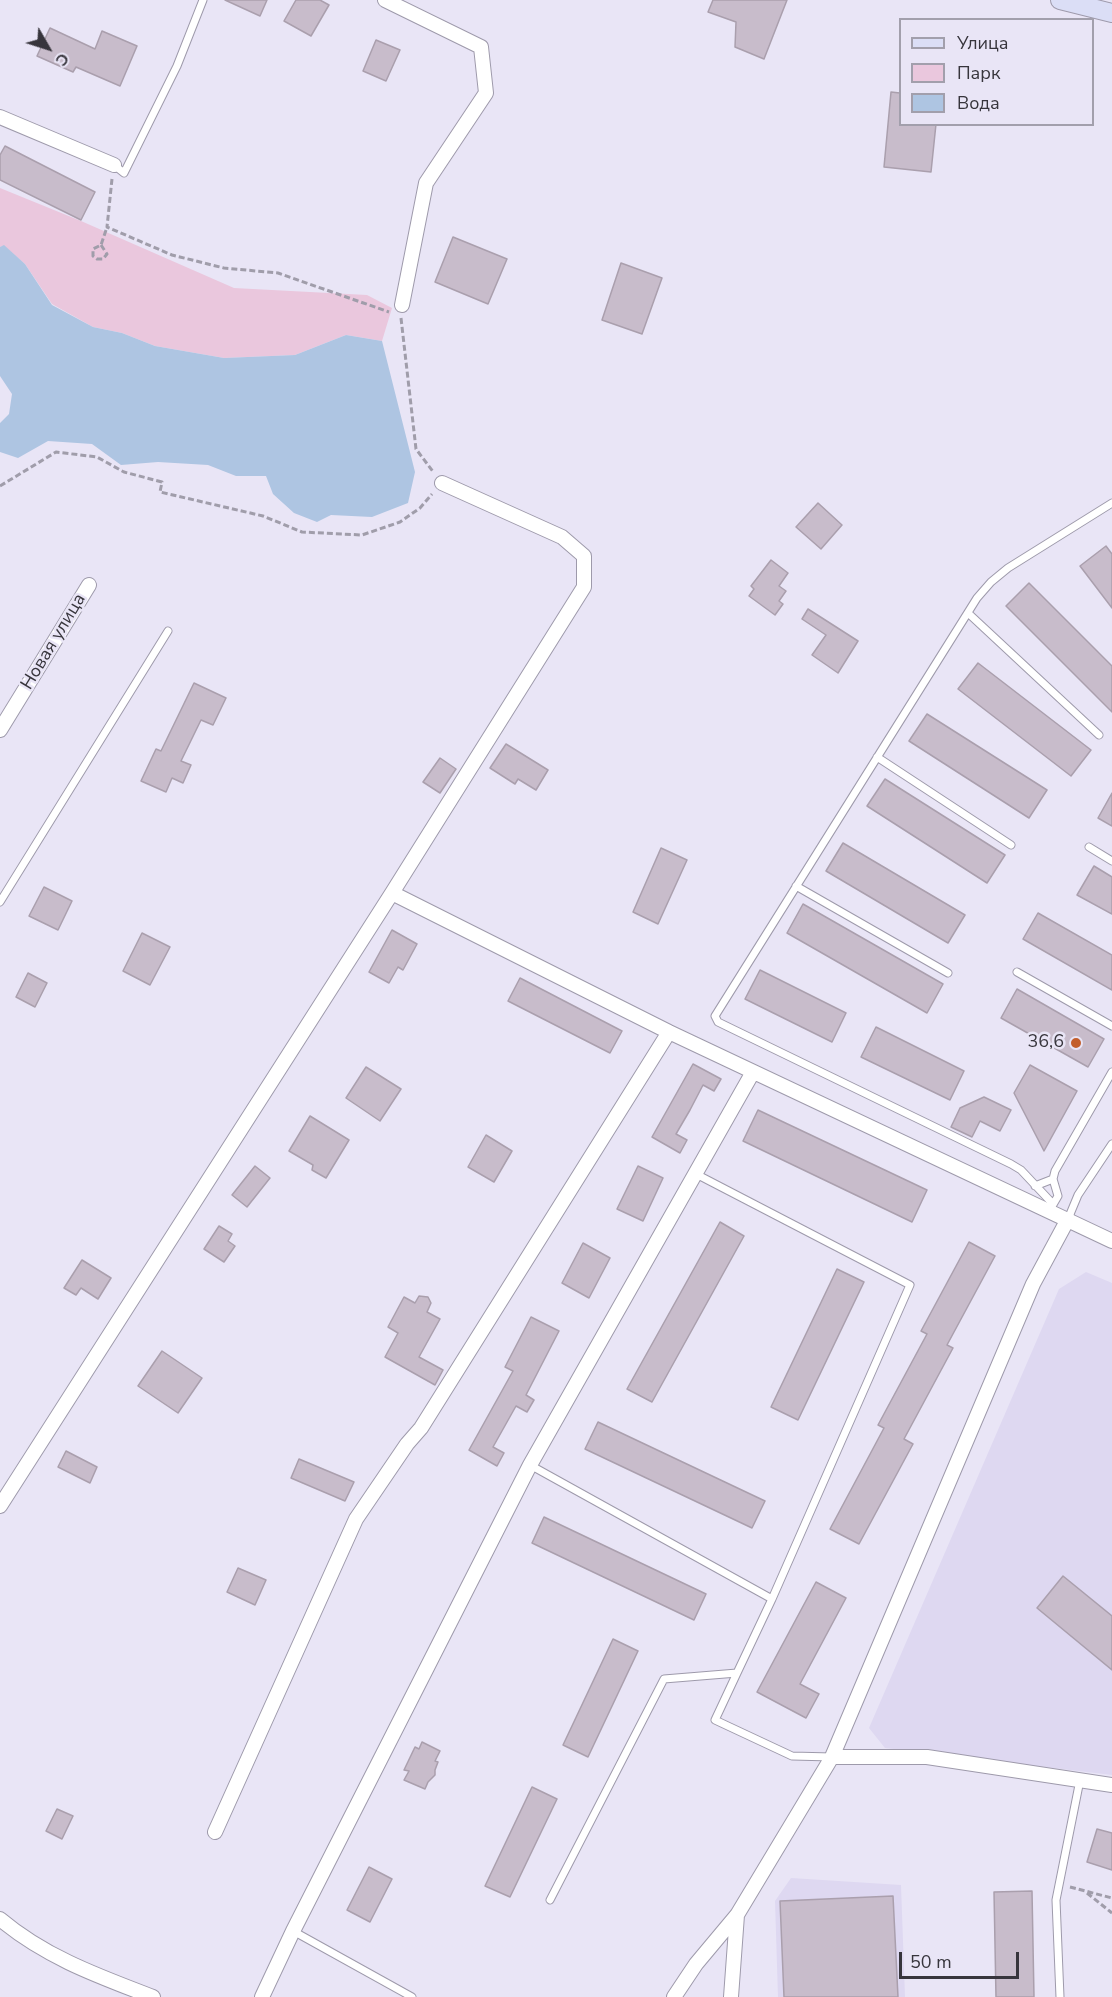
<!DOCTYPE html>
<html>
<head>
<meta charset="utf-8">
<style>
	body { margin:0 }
	#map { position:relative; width:1112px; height:1997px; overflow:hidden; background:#e9e5f6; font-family:"Nunito Sans",sans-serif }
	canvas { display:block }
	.legend { position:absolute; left:899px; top:18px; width:195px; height:108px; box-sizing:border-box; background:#e9e5f6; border:2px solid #a29fac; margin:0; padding:8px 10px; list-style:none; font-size:18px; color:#37353c }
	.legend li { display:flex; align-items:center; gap:12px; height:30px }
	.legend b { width:30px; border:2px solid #a29fac }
	.north { position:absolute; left:18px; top:18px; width:60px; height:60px; -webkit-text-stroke:4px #e9e5f6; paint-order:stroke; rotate:129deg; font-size:16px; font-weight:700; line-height:24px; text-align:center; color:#37353c }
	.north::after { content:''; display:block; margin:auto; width:21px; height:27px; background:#37353c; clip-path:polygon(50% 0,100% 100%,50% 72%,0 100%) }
	.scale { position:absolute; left:899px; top:1952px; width:120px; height:27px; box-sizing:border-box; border:3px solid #37353c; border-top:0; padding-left:8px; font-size:18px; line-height:21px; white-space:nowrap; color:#37353c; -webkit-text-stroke:4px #e9e5f6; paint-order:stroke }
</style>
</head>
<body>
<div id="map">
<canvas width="1112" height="1997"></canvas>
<ul class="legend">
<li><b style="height:8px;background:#dbdef6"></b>Улица</li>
<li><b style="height:16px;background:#eac7dd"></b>Парк</li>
<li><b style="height:16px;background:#aec5e2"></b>Вода</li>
</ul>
<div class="north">С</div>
<div class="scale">50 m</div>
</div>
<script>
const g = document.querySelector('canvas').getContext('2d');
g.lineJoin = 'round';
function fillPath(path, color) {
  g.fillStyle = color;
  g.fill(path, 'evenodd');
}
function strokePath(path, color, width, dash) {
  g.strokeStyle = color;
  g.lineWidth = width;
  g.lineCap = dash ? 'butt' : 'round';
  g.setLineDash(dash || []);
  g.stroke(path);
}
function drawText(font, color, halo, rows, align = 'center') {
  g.font = font + ' "Nunito Sans",sans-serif';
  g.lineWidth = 5;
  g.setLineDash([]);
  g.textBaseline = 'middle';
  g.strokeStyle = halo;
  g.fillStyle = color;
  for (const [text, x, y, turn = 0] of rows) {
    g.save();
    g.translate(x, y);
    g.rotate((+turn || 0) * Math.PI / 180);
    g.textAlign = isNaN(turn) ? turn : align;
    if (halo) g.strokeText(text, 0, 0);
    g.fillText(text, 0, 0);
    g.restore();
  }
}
fillPath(new Path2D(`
	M 1086,1272 L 1112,1283 L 1112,1775 L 885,1748 L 869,1728 L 1059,1289 Z
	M 791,1878 L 901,1885 L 905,1997 L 778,1997 L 775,1901 Z`), '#ded8f1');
fillPath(new Path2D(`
	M 0,188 L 81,221 L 234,288 L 367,295 L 392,308 L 382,341 L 346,335 L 295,355 L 224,358 L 155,346 L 122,333 L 93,327 L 52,304 L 25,264 L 4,246 L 0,247 Z`), '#eac7dd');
fillPath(new Path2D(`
	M 4,245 L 25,264 L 52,305 L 93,327 L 122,333 L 155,346 L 224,358 L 295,355 L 346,335 L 382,341 L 415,472 L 408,503 L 372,517 L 331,515 L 317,522 L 294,513 L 273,494 L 266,476 L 236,476 L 208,465 L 158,462 L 121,465 L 92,444 L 48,441 L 18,458 L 0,452 L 0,423 L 9,414 L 12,394 L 0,376 L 0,247 Z`), '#aec5e2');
const building = new Path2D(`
	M 225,0 L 267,0 L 260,16 Z
	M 296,0 L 320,0 L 329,5 L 311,36 L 284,21 Z
	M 713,0 L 787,0 L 764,59 L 735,47 L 736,22 L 708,12 Z
	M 50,28 L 95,49 L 102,31 L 137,46 L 120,86 L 76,67 L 73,72 L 37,56 Z
	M 376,40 L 400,50 L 386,81 L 363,71 Z
	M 891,92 L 900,93 L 900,124 L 936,124 L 931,172 L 884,167 Z
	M 5,146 L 95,192 L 81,220 L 0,180 L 0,155 Z
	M 453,237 L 507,259 L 488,304 L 435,282 Z
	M 621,263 L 662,278 L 642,334 L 602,320 Z
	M 818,503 L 842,525 L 821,549 L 796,527 Z
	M 1106,546 L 1112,554 L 1112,608 L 1080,566 Z
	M 771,560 L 788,573 L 779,586 L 786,591 L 779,601 L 783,604 L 775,615 L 749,596 L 754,589 L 751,586 Z
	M 1029,583 L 1112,666 L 1112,712 L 1006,606 Z
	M 808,609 L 858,641 L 838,673 L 812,655 L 826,635 L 802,619 Z
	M 978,663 L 1091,750 L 1071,776 L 958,689 Z
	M 194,683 L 226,698 L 213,725 L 201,720 L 181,761 L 191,765 L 183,783 L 172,778 L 166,792 L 141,781 L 156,749 L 161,751 Z
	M 927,714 L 1047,790 L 1029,818 L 909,741 Z
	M 506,744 L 548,770 L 536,790 L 518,779 L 515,784 L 490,768 Z
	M 440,758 L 456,769 L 440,793 L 423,782 Z
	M 885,779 L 1005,855 L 987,883 L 867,806 Z
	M 1112,793 L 1112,826 L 1098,818 Z
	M 843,843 L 965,915 L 948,943 L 826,871 Z
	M 661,848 L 687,860 L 658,924 L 633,912 Z
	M 1094,866 L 1112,877 L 1112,914 L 1077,895 Z
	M 44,887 L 72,901 L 58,930 L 29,916 Z
	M 803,904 L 943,984 L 927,1013 L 787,933 Z
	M 1038,913 L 1112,955 L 1112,990 L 1023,939 Z
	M 392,930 L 417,944 L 403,970 L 398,967 L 389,983 L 369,972 Z
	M 142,933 L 170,947 L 150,985 L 123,971 Z
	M 760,970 L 846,1013 L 832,1042 L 745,999 Z
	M 28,973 L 47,983 L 35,1007 L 16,997 Z
	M 520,978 L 622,1031 L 610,1053 L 508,1001 Z
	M 1017,989 L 1104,1039 L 1088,1067 L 1001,1018 Z
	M 876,1027 L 964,1071 L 950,1100 L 861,1057 Z
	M 693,1064 L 721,1079 L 714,1091 L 703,1085 L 690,1110 L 676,1134 L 687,1140 L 680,1153 L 652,1137 Z
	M 1030,1065 L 1077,1091 L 1044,1151 L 1014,1093 Z
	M 366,1067 L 401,1089 L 380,1121 L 346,1098 Z
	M 984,1097 L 1011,1110 L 1000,1131 L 980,1121 L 972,1137 L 951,1127 L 960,1108 Z
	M 758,1110 L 927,1190 L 912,1222 L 743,1141 Z
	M 310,1116 L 349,1140 L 326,1178 L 312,1170 L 313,1165 L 289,1151 Z
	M 486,1135 L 512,1151 L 494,1182 L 468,1167 Z
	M 255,1166 L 270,1178 L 247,1207 L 232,1195 Z
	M 638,1166 L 663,1178 L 643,1221 L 617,1209 Z
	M 720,1222 L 744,1236 L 652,1402 L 627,1389 Z
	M 219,1226 L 232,1234 L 228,1241 L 235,1246 L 224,1262 L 204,1249 Z
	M 969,1242 L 995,1256 L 947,1345 L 953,1348 L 904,1439 L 913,1444 L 859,1544 L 830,1529 L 884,1428 L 878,1425 L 927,1334 L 921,1331 Z
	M 583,1243 L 610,1258 L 589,1298 L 562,1283 Z
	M 82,1260 L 111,1278 L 98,1299 L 81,1288 L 76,1295 L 64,1288 Z
	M 837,1269 L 864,1282 L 798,1420 L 771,1407 Z
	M 419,1296 L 428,1297 L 431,1303 L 427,1312 L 440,1319 L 419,1357 L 443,1370 L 435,1385 L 385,1357 L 398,1333 L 388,1327 L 404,1297 L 415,1303 Z
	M 531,1317 L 559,1331 L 526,1395 L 534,1400 L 527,1412 L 516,1406 L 493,1447 L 504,1453 L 497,1466 L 469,1450 L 513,1371 L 505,1367 Z
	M 162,1351 L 202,1378 L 178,1413 L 138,1386 Z
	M 598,1422 L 765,1501 L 752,1528 L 585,1449 Z
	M 66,1451 L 97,1467 L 90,1483 L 58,1467 Z
	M 299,1459 L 354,1482 L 345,1501 L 291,1478 Z
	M 544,1517 L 706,1594 L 694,1620 L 532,1543 Z
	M 238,1568 L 266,1580 L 255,1605 L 227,1592 Z
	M 1063,1576 L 1112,1616 L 1112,1670 L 1037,1608 Z
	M 816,1582 L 846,1598 L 800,1684 L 819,1694 L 806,1718 L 757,1692 Z
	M 613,1639 L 638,1651 L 588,1757 L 563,1745 Z
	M 422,1742 L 440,1751 L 435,1761 L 438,1762 L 435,1770 L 435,1775 L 428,1782 L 425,1789 L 404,1780 L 409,1771 L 404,1770 L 415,1747 L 419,1749 Z
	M 532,1787 L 557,1799 L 510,1897 L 485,1886 Z
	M 57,1809 L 73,1816 L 62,1839 L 46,1831 Z
	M 1097,1829 L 1112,1833 L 1112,1870 L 1087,1862 Z
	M 369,1867 L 392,1879 L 370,1922 L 347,1910 Z
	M 1032,1891 L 1034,1997 L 996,1997 L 994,1892 Z
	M 893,1896 L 898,1997 L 784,1997 L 780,1901 Z`);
fillPath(building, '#c8bccb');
strokePath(building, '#aa9fad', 1.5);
const lane = new Path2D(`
	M 114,165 L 124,173 L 177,66 L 203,0
	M 968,613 L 1099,735
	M 877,757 L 1011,845
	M 1089,847 L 1112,861
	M 796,886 L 948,973
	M 0,902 L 168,631
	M 1017,972 L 1112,1026
	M 1035,1186 L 1053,1179
	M 1053,1204 L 1021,1170 L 1011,1164 L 718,1022 L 715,1016 L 977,598 L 991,582 L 1008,568 L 1112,503
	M 1051,1208 L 1058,1196 L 1053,1179 L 1055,1171 L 1112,1072
	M 1068,1219 L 1078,1195 L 1112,1144
	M 530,1465 L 772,1599 L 910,1285 L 696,1174
	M 737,1673 L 715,1720 L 792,1756 L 832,1757
	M 550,1900 L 664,1679 L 737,1673 L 772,1599
	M 293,1931 L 412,1997
	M 1060,1997 L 1056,1900 L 1080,1780`);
const street = new Path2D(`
	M 385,0 L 481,47 L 486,93 L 426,183 L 402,305
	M 0,117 L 114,165
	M 0,730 L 89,585
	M 392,893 L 669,1032 L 1112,1241
	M 0,1506 L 392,893 L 584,587 L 584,556 L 562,537 L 442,483
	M 832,1757 L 927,1757 L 1112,1785
	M 215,1832 L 356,1519 L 407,1444 L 421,1428 L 669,1032
	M 0,1919 C 45,1957 98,1976 153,1997
	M 262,1997 L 293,1931 L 530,1465 L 753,1072
	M 674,1997 L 696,1964 L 737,1915 L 832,1757 L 1033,1284 L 1068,1219
	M 731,1997 L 737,1915`);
const secondary = new Path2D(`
	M 1060,0 L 1112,13`);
strokePath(lane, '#9e9aab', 9);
strokePath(street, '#9e9aab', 16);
strokePath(secondary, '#9e9aab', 20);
strokePath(new Path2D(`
	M 112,179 L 107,227 L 172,255 L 224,268 L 278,273 L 389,312
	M 101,245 L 107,254 L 103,259 L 97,259 L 93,256 L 93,249 L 101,245 L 107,227
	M 401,318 L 416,449 L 434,473
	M 0,486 L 56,452 L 97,457 L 124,472 L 162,482 L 160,492 L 263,516 L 302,532 L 362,535 L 400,522 L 420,508 L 432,494
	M 1070,1887 L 1112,1898
	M 1087,1893 L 1112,1913`), '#a09daa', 3, [6, 3]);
strokePath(lane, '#fff', 7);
strokePath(street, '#fff', 14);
strokePath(secondary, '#dbdef6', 18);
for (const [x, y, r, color] of [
	[1076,1043,6,"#c35e2b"]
]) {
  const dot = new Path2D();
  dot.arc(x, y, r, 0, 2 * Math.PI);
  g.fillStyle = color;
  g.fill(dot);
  strokePath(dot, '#e9e5f6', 2);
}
drawText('18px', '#37353c', '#e9e5f6', [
	["Новая улица",54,642,-59]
]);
drawText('18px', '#37353c', '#e9e5f6', [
	["36,6",1064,1043]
], 'right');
</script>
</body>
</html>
